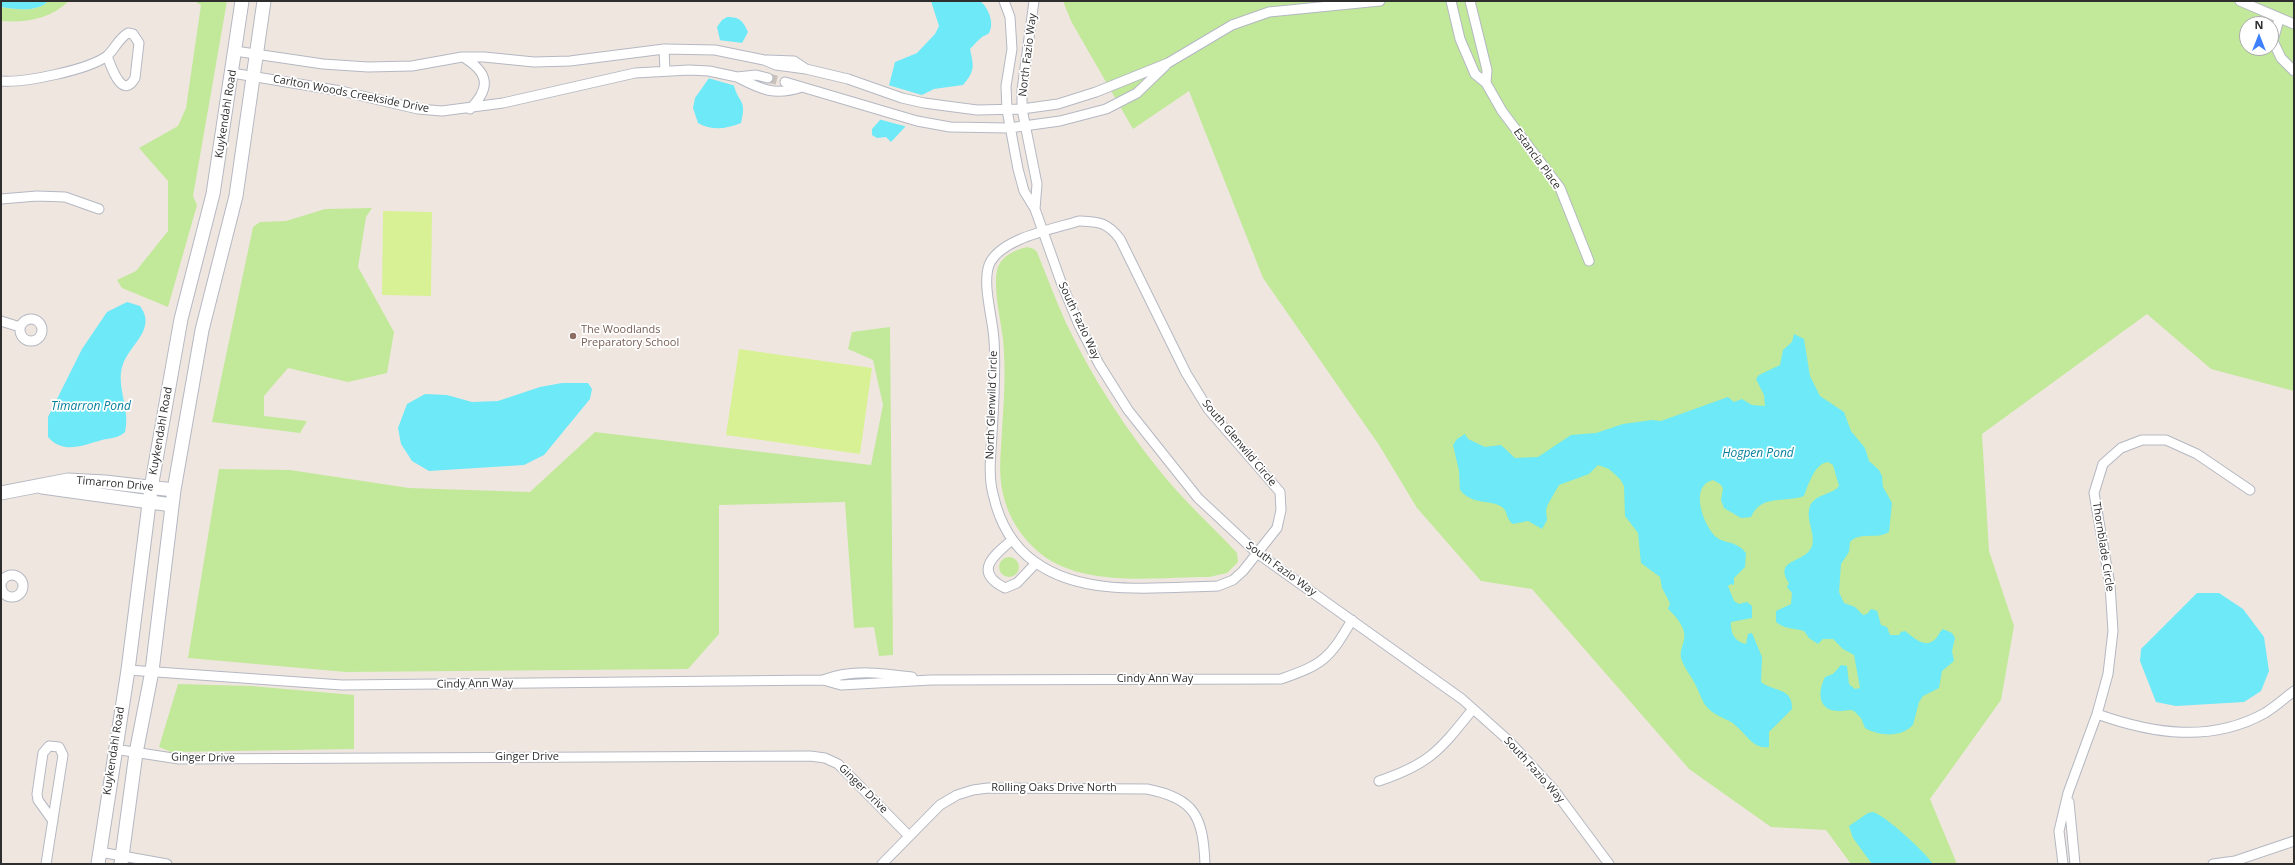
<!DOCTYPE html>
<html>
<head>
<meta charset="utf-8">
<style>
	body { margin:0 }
	#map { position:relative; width:2295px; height:865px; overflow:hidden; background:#f0e6e0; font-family:"Open Sans",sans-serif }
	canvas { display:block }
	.frame { position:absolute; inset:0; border:2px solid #2e2e2e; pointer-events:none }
	.north { position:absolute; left:2239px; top:16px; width:40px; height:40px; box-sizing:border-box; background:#fff; border:1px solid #ababab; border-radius:50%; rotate:0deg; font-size:11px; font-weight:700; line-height:16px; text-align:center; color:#2e2e2e }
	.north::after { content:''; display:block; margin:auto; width:14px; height:18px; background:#3d81ff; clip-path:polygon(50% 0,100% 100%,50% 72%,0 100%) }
</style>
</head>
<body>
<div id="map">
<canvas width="2295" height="865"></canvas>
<div class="frame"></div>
<div class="north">N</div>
</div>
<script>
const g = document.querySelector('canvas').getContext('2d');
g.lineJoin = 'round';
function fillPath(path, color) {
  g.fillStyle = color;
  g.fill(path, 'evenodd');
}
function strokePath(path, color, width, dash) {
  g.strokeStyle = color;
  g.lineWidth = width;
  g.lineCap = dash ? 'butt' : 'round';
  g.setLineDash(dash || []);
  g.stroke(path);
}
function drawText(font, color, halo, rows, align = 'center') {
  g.font = font + ' "Open Sans",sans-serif';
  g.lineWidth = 3.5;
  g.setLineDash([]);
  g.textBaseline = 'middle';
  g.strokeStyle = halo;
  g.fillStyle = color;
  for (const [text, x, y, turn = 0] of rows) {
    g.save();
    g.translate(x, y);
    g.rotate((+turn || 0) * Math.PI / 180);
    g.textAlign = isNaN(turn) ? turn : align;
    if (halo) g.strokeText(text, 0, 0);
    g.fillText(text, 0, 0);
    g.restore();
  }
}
fillPath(new Path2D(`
	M 48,1 L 69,1 C 50,19 26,23 1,21 L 1,7 C 14,9 38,13 48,1 Z
	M 194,1 L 227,1 L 193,196 L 197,205 L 168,307 L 122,288 L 117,280 L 136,271 L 168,231 L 168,181 L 139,148 L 178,126 L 186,108 L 201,5 Z
	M 1063,1 L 2294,1 L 2294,391 L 2211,369 L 2147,314 L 1982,434 L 1989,551 L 2014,626 L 2001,700 L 1930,799 L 1957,864 L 1851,864 L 1826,830 L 1771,827 L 1689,769 L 1532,589 L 1481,581 L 1417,508 L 1379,445 L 1263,278 L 1189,91 L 1133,129 L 1071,21 ZM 2247,24 L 2271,24 L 2271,48 L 2247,48 Z
	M 372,208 L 366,217 L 358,267 L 394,332 L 387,373 L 348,382 L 288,368 L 264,396 L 264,416 L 307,421 L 300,433 L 212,422 L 253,227 L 260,222 L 286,221 L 325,209 Z
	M 1027,247 L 1034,249 L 1037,252 C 1047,277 1056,301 1067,325 C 1093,379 1126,430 1164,476 C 1186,503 1213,527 1237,553 L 1238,562 L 1227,573 L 1209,577 C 1156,577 1084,588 1041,554 C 1022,539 1008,517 1003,494 C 998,473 1001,451 1002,430 C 1004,400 1006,370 1003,339 C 1001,321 992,284 998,267 C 1003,255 1015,250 1027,247 Z
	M 890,327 L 893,655 L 879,656 L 874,627 L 854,628 L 845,502 L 719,505 L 719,634 L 688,669 L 346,672 L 188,658 L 219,469 L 290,470 L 409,488 L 530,492 L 595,432 L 871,465 L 883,405 L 873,360 L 848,349 L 852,332 Z
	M999 567a10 10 0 1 1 20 0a10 10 0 1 1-20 0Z
	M 178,684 L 251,686 L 354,695 L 354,749 L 171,752 L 159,747 Z`), '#c1e999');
fillPath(new Path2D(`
	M 383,211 L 432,212 L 431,296 L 382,295 Z
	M 739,349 L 872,368 L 860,454 L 726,435 Z`), '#d8f195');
fillPath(new Path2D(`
	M 1,1 L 48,1 C 38,13 14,9 1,7 Z
	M 931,1 L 980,1 C 988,7 995,23 989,33 C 987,35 984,35 981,38 C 977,41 973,46 970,49 C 974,67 975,71 963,85 L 934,89 L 922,95 L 905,127 L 891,142 L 886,137 L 877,138 L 872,135 L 872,129 L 880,120 L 895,62 L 917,53 L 935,34 L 939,26 Z
	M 727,17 C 740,17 743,21 748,32 L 742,43 L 734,86 C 739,104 747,99 741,123 C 726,129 712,131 698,123 L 693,108 L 695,98 L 709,78 L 720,40 L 717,27 L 722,20 Z
	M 127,302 L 140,306 C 157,329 130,344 123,364 C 115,385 131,410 125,432 C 119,438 110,438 102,440 C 83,445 64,455 48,437 L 48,417 L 82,349 L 107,312 Z
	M 1794,334 L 1804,339 L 1810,376 L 1820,396 L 1844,412 L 1851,431 L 1865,448 L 1869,461 L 1879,470 L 1882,476 L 1883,487 L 1892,503 L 1889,532 C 1876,540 1860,531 1850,542 L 1849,552 L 1841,564 L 1839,592 L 1844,603 L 1855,607 L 1863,615 L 1867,614 L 1871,609 L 1877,611 L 1881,625 L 1887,627 L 1890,635 L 1899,635 L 1901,632 L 1905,631 C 1912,636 1923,648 1933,641 C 1938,638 1939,632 1943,629 L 1952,633 L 1955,638 L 1952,651 L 1954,661 L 1942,671 L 1939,688 L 1923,696 L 1919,702 L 1913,725 C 1900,738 1880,736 1865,728 L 1861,718 L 1854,711 C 1849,709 1846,711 1841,711 C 1818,712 1817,693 1825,677 L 1833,674 L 1841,665 L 1847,666 L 1849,684 L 1855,689 L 1860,688 L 1854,655 L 1843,649 L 1833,639 L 1823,639 L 1818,644 L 1809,638 L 1804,631 C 1794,628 1784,629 1776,622 L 1776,611 L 1791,604 L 1792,593 L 1787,587 L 1789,583 C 1773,558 1805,564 1812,546 C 1816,534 1805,519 1810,506 C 1815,494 1832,495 1839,486 L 1833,465 L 1828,462 C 1815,463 1808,485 1804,496 C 1784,503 1761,494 1751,517 L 1741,518 L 1724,508 L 1721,500 L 1723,488 L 1720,484 L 1713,480 C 1689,486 1703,523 1714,535 C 1723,545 1735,539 1746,553 L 1745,567 L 1734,578 L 1734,585 L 1731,584 L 1728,586 L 1734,601 L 1739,604 L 1747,602 L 1752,606 L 1752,618 L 1731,622 C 1730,633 1735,642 1746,644 L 1748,634 L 1752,633 L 1762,657 L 1761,682 C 1773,692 1793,687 1792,709 L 1769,732 L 1769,747 C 1753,749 1748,736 1737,727 C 1730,719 1719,718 1711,711 C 1703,705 1701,696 1697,688 C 1693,678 1686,671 1682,661 C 1679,653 1682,648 1684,640 C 1687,629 1676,616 1668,609 L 1670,603 L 1662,588 L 1660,577 L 1641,563 L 1638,533 L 1625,516 L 1624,486 L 1620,479 L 1609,469 L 1598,465 L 1589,474 L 1559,485 L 1548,504 L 1546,510 L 1547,520 L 1542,529 L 1528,521 L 1513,524 C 1506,520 1508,511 1502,507 C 1491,499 1473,506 1460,490 L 1459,471 L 1453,445 L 1457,439 L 1465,434 L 1468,439 L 1485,447 L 1501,445 L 1515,458 L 1538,457 L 1571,435 L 1596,433 L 1623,424 L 1652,420 L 1661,421 L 1728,397 L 1734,402 L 1742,399 L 1752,405 L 1765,406 L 1764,395 L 1756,379 L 1759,375 L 1780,365 L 1783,350 L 1792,342 Z
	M 562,383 L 588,383 L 592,389 L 590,399 L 544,455 L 524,465 L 429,471 L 412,461 L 401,444 L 398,428 L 407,404 L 425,394 L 447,395 L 472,402 L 498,401 L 540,387 Z
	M 2197,593 L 2219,593 L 2243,609 L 2264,637 L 2269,671 L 2261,691 L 2244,702 L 2176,706 L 2156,702 L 2140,661 L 2141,649 Z
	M 1873,812 C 1885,815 1926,853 1933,864 L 1872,864 L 1853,838 L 1849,826 L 1868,813 Z`), '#6de9f7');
fillPath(new Path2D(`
	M 718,40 L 743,43 L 736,86 L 708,78 Z
	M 888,85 L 925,96 L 908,127 L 878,119 Z`), '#f0e6e0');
strokePath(new Path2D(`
	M 768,78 L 785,82`), '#c9c1bc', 9, [9, 4.5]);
const street = new Path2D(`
	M 1004,1 L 1010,17 L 1012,49 L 1006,86 L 1007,110 L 1018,169 L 1024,191 L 1035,209 L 1061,282 L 1079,325 L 1099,364 L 1128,410 L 1198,498 L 1257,553 L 1462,699 L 1508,740 L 1554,790 L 1609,864
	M 1034,1 L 1022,90 L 1022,109 L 1037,184 L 1035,209
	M 1451,1 L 1460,39 L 1475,74 L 1486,83 L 1502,111 L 1560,188 L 1589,261
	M 1470,1 L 1487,70 L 1486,83
	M 2240,1 L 2294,24
	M 2279,19 L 2273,41 L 2281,58 L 2294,71
	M 664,49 L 665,71
	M 235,51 L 323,64 L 368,67 L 412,66 L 462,57 L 484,57 L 534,62 L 570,61 L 664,49 L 715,50 L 764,60 L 776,65 L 806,69 L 848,79 L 902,98 L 924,103 L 977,110 L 1022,109 L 1058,104 L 1096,92 L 1168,63 L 1232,25 L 1269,12 L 1380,1
	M 463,57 C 488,72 492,87 470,109
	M 767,60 L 794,61 L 806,69
	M 232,73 L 341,91 L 418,109 L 442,111 L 503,103 L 635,73 L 689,70 L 709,71 L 737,77 L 756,75 L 768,78
	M 737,77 C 762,90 775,96 802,87
	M 1,81 C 24,83 88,70 107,56 C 115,49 118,39 128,33 L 133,34 L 139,43 L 135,78 C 122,101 111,66 107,56
	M 785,82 L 917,121 L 950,127 L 1009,128 L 1060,121 L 1106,109 L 1137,93 L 1166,65
	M 1,199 L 37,196 L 65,197 L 99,209
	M 1079,221 C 1099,222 1107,222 1120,239 L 1186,373 L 1208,409 L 1280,492 L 1281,510 L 1277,528 L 1243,571 L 1233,580 L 1218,586 C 1160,587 1084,598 1035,562 C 1012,546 999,521 993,494 C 988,475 991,454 992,434 C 994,403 996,371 994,340 C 993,319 982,285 989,265 C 1000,238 1054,229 1079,221 Z
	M20 330a11 11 0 1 1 22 0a11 11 0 1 1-22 0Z
	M 1,321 L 20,327
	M 1012,540 C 993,556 973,572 1005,588 L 1017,583 L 1036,563
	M1 586a11 11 0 1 1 22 0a11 11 0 1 1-22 0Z
	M 128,670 L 342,685 L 823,680 L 841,685 L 931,680 L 1281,679 C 1324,664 1329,659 1352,620
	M 823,680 C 852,669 882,673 912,677
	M 2097,714 C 2153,734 2211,743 2265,713 C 2275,707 2285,698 2294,691
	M 114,749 L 179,759 L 810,756 L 825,758 L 838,764 L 909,836
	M 1379,781 C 1430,764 1440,750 1473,709
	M 2069,802 L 2075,864
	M 100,852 L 167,864
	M 46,864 L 63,755 L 59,747 L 49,746 L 43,753 L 37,794 L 38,800 L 53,821
	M 882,864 L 940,805 L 957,795 L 973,790 L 988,788 L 1147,789 C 1195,798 1203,817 1205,864
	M 2063,864 L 2059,831 L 2068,793 L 2097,714 L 2108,674 L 2113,631 L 2110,585 L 2094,493 L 2103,464 L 2121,448 L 2142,440 L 2166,440 L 2197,454 L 2250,490
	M 2213,864 L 2235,861 L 2294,841`);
const secondary = new Path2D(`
	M 42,487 L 172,505
	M 1,493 L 68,480 L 105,482 L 174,490
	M 98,864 L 128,670 L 151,488 L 181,319 L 213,194 L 242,1
	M 121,864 L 136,753 L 152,671 L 174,490 L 202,330 L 236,196 L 264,1`);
strokePath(street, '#b4b8c2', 11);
strokePath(secondary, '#b4b8c2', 15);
strokePath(street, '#fff', 9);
strokePath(secondary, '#fff', 13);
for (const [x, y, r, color] of [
	[573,336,4,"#8d6e63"]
]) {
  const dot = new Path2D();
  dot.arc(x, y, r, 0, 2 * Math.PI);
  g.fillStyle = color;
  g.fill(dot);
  strokePath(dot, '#fff', 1.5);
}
drawText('11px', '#2e2e2e', '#fff', [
	["North Fazio Way",1028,55,-83],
	["Carlton Woods Creekside Drive",351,94,11],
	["Kuykendahl Road",226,114,-81],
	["Estancia Place",1537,159,54],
	["South Fazio Way",1079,321,65],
	["North Glenwild Circle",992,405,-88],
	["Kuykendahl Road",161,431,-80],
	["South Glenwild Circle",1239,443,50],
	["Timarron Drive",115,484,5],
	["Thornblade Circle",2103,547,81],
	["South Fazio Way",1281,569,36],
	["Cindy Ann Way",1155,679],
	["Cindy Ann Way",475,684,-1],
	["Kuykendahl Road",114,751,-81],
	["Ginger Drive",527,757],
	["Ginger Drive",203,758,1],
	["South Fazio Way",1534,770,48],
	["Rolling Oaks Drive North",1054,788],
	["Ginger Drive",863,789,45]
]);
drawText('11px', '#785e54', '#fff', [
	["The Woodlands",581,330],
	["Preparatory School",581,343]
], 'left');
drawText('italic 12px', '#05809c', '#fff', [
	["Timarron Pond",91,407],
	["Hogpen Pond",1758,454]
]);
</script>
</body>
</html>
